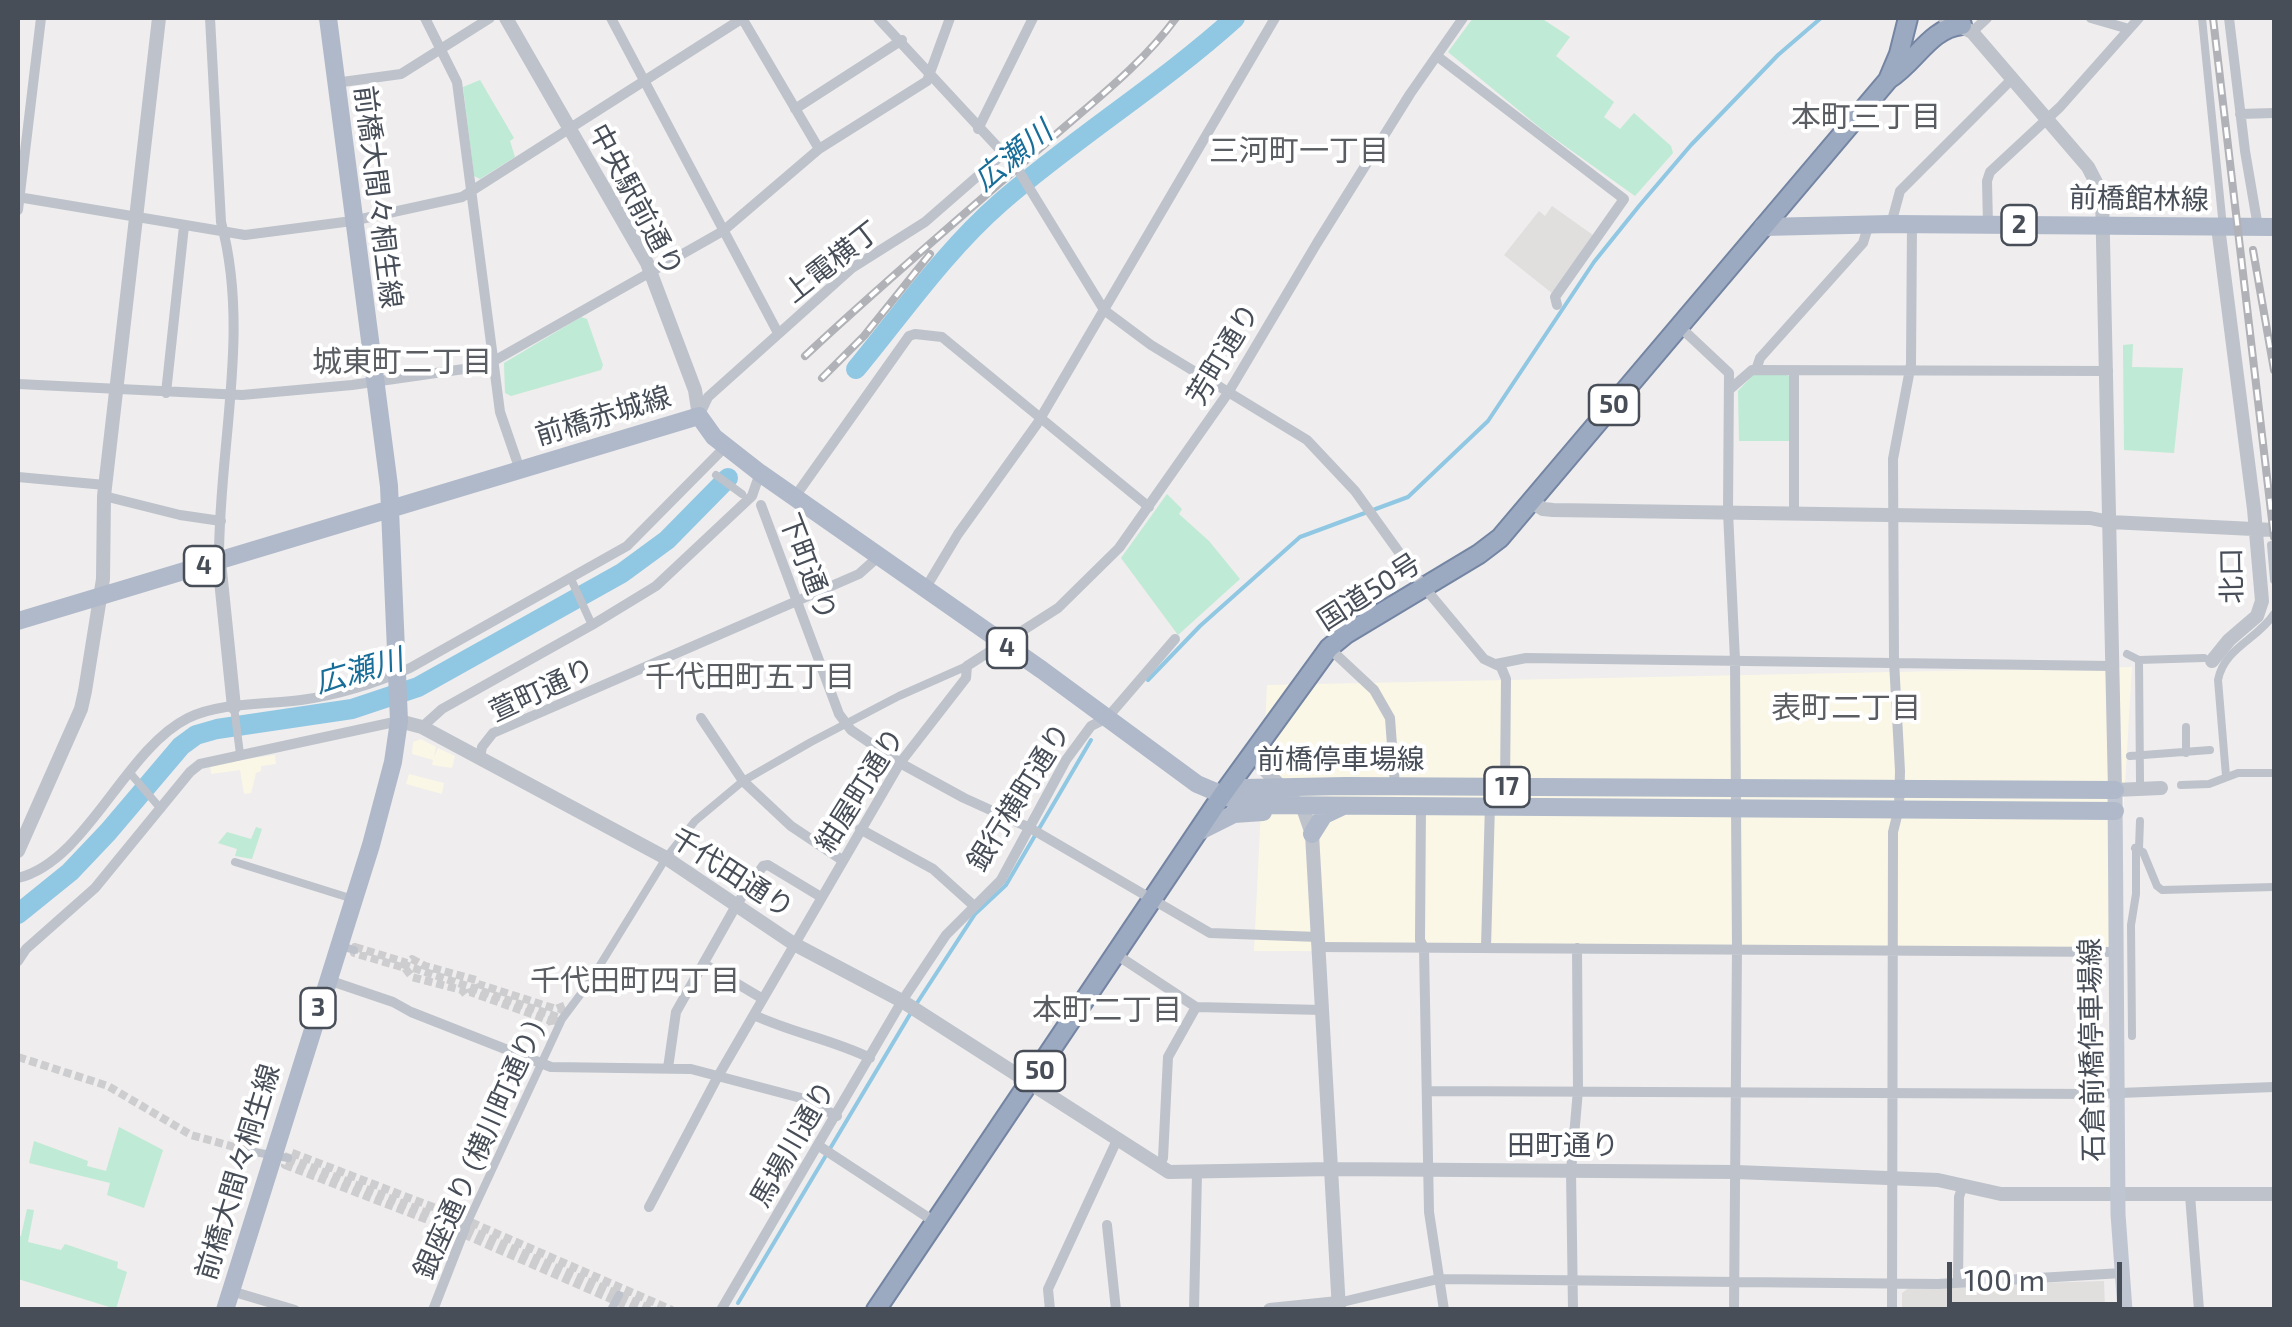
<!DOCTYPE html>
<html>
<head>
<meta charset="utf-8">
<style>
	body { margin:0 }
	#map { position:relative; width:2292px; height:1327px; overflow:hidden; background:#efeded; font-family:"Exo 2",sans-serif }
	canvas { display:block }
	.frame { position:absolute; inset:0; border:20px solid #474e58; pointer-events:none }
	.scale { position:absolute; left:1947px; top:1262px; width:175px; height:45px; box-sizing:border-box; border:5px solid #474e58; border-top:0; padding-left:12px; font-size:30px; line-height:35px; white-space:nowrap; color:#474e58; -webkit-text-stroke:8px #fff; paint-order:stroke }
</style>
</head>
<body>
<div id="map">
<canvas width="2292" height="1327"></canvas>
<div class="frame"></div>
<div class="scale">100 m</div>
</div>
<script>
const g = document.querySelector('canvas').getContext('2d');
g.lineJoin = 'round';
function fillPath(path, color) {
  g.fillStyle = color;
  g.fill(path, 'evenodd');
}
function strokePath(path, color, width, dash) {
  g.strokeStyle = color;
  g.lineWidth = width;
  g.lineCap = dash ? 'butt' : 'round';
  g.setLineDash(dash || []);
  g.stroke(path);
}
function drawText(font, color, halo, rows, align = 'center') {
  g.font = font + ' "Exo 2","Noto Sans JP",sans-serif';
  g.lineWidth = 8;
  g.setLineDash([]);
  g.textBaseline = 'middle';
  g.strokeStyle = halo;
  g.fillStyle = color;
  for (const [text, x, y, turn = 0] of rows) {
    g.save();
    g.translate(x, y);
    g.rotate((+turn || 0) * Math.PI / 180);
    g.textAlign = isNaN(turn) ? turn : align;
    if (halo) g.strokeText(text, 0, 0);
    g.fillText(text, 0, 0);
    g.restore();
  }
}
fillPath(new Path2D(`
	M 2132,667 L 2115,952 L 1254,951 L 1267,685 Z
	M 421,739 L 436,747 L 434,757 L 438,748 L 455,756 L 452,768 L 432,765 L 433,760 L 412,754 L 413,742 Z
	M 275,755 L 276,764 L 261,766 L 261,771 L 256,773 L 251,793 L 244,794 L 240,770 L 211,774 L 210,764 Z
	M 409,774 L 444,783 L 442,794 L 406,784 Z`), '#faf7e7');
fillPath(new Path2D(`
	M 1552,206 L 1593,235 L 1553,294 L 1504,255 L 1539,211 L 1545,216 Z
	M 2104,1281 L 2105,1309 L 1902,1309 L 1902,1293 L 1910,1287 Z`), '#e0dfde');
fillPath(new Path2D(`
	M 1473,18 L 1541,18 L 1570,37 L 1556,56 L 1614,102 L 1604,117 L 1620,129 L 1634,113 L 1671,146 L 1673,153 L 1635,196 L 1544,131 L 1448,52 Z
	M 480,80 L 514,138 L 510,141 L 515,157 L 480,179 L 474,176 L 463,87 Z
	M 581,317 L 587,319 L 603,365 L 601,370 L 511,396 L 505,393 L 504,363 Z
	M 2133,344 L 2132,367 L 2183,368 L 2174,453 L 2124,450 L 2123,345 Z
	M 1754,374 L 1786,374 L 1791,378 L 1790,441 L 1739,441 L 1738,391 Z
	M 1167,494 L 1182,509 L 1179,514 L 1209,541 L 1240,579 L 1178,635 L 1121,558 Z
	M 256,827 L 262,829 L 252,859 L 235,856 L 237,849 L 218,843 L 227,832 L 251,839 Z
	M 119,1127 L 163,1150 L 144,1208 L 107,1195 L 110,1183 L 29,1163 L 34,1141 L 88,1161 L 87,1166 L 106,1171 Z
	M 27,1209 L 34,1210 L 28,1242 L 61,1250 L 65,1244 L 118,1262 L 117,1268 L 127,1272 L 116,1309 L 18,1279 L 18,1236 L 21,1236 Z`), '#bfead5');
strokePath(new Path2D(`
	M 1148,680 L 1200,626 L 1300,537 L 1408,497 L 1488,421 L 1594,262 L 1639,206 L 1691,145 L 1778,55 L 1821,18
	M 917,1003 L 975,914 L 1006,885 L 1091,740
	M 738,1303 L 912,1011`), '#90c7e3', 4);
strokePath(new Path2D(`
	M 856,369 C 903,312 945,251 1001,202 C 1076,137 1162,84 1235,18
	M 18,914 L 70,872 L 108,832 L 181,746 L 196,735 L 217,729 L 352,709 L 418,687 L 622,573 L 667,540 L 728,478`), '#90c7e3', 20);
strokePath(new Path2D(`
	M 355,947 L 407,963 L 412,959 L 425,966 L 476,980 L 478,984 L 556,1009 L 566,1005 L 552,1026 L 551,1021 L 470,992 L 466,995 L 462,990 L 412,977 L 405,968 L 354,953 Z
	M 402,964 L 558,1017
	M 18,1057 L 108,1086 L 191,1135 L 249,1151
	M 288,1158 L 465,1228 L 654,1310
	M 636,1310 L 454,1230 L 285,1165 L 290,1152 L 459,1217 L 672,1310`), '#cdcdcf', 8, [8, 4]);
const trunk = new Path2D(`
	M 1889,79 C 1915,63 1930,28 1962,25
	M 876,1310 L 1223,794 L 1329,648 L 1346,634 L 1479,554 L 1500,538 L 1888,80 L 1899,54 L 1908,18`);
strokePath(trunk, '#7485a3', 22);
strokePath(new Path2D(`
	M 2202,18 L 2223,227
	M 716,475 L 742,494
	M 2271,545 L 2274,580
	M 571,579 L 592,625
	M 2127,654 L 2139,660 L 2140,782
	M 2139,660 L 2204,658
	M 234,707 L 240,754
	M 2186,727 L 2186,753
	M 2130,756 L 2210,750
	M 130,773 L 161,809
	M 2226,776 L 2218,680 C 2224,648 2258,639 2274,614
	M 2181,785 L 2209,784 L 2238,773 L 2274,773
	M 2135,848 L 2143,852 L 2157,886 L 2162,890 L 2274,887
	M 2139,848 L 2140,821
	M 235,862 L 353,899
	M 338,945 L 354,950
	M 2132,1036 L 2131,925 L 2136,894 L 2136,848
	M 249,1151 L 288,1158
	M 465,1228 L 562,1019 L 589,983 L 666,858 L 695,821 L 743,781 L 811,742 L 899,696 L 967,666
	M 611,1310 L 619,1295`), '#bdc2cb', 8);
strokePath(new Path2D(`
	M 210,18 L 221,222 C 251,332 218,449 219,561
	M 425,18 L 457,82 L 500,412 L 520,470
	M 611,18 L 778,333
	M 742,18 L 819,149
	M 878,18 L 1017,168 L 1104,310 L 1151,345 L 1307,440 L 1355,491 L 1424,587 L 1484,659 L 1501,667 L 1506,679 L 1505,787
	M 2091,18 L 2129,29
	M 2229,18 L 2245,151 L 2258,227
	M 1972,32 L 1987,18
	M 1437,56 L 1624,199 L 1555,297 L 1557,305
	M 335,83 L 401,74 L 490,18
	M 795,109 L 902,40
	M 2240,114 L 2274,113
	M 978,129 L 1033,18
	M 18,197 L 245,235 L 352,221 L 462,197 L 743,18
	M 18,210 L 41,18
	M 1891,224 L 1900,191 L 2012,79
	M 1988,225 L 1987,181 L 1990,172 L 2060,107 L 2139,18
	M 1679,326 L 1729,373 L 1728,512 L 1735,660 L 1737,948 L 1734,1310
	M 1756,370 L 1760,358 L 1863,243 L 1869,224
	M 18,384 L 242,395 L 352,385 L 485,366 L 723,231 L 819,149 L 927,81 L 950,18
	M 1729,390 L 1752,370 L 2108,371
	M 166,393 L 184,226
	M 699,416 L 708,397 L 852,268 L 925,222 L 1003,154
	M 18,477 L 105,485
	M 104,496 L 180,515 L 221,521
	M 794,498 L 909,336 L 915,334 L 942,337 L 1149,507
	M 761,505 L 839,714 L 851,730 L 900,763 L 964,798 L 1030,828 L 1210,933 L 1318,937
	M 1794,512 L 1794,371
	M 925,589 L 958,534 L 1037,424 L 1275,18
	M 1329,648 L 1374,690 L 1390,718 L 1395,786
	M 1496,664 L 1526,658 L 2112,666
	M 701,718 L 743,781 L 791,826 L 842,860
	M 422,727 L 442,709 L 592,625 L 656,586 L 752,496 L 760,473
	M 480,757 L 482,747 L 493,733 L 859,574 L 878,557
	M 1421,804 L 1420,940 L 1424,948 L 1429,1212 L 1444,1310
	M 860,829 L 933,869 L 973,905
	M 18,878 C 87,861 124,750 188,718 C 221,702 265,705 301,700 C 338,695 376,683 410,668 L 627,546 L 725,447
	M 1319,947 L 2115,952
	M 1486,947 L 1490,804
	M 1117,955 L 1196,1007 L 1322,1010
	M 18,961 L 26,949 L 95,888 L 190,772 L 200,764 L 399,721
	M 704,964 L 763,999
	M 328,980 L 393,1002 L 411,1012 L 551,1067 L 691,1069 L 801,1098 L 837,1116
	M 754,1015 C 792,1033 831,1039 870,1058
	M 668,1068 L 676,1012 L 737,904 L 763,866 L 768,865 L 821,897
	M 1427,1091 L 2094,1094 L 2274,1087
	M 819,1146 L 935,1222
	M 1158,1166 L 1163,1158 L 1168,1057 L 1196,1007
	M 2190,1195 L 2199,1310
	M 649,1207 L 717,1078 L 900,763 L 966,678 L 967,666 L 1058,608 L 1119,548 L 1228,393 L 1317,243 L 1410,94 L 1463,18
	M 1107,1225 L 1116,1310
	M 1958,1283 L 1959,1197 L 1963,1185
	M 231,1291 L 295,1310
	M 1338,1303 L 1438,1279 L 1938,1284 L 2122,1273
	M 433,1310 L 465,1228
	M 721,1310 L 902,1001 L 946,935 L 1001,880 L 1066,760 L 1091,726 L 1107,718 L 1175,639
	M 1050,1310 L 1048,1289 L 1117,1140
	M 1194,1310 L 1197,1173
	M 1573,1310 L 1571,1171 L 1578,1090 L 1577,948
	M 1892,1310 L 1893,832 L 1899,808 L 1900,771 L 1894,661 L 1893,459 L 1911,364 L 1912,224`), '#bdc2cb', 10);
strokePath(new Path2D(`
	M 506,18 L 647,263 L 695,390 L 699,416
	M 1945,18 L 1972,32 L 2088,167 L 2102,194 L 2115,790 L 2161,788
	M 1532,502 L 1543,509 L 1553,510 L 2090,518 L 2110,522 L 2274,530
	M 219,561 L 234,707
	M 2212,661 L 2229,640 L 2257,616 L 2262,601 L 2254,509 L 2218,227
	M 399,721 L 422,727 L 666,858 L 794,944 L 902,1001 L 1169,1172 L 1331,1169 L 1736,1172 L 1938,1180 L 2001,1194 L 2274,1194
	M 1262,740 L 1262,767 L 1304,811 L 1312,834 L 1339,1310
	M 18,851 L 81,709 L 85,691 L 103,579 L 104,496 L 159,18
	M 1270,1310 L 1338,1303`), '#bdc2cb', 14);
strokePath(new Path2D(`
	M 2115,790 L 2118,1214 L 2125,1310`), '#bfc6d2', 15);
strokePath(new Path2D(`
	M 1763,227 L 1891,224 L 2274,227
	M 18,621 L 699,416 L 714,437 L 760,473 L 1042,670 L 1197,784 L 1235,800 L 1258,805 L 2115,811
	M 1223,794 L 1244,788 L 1346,786 L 2115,790
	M 1200,831 L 1234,814 L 1263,812
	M 1312,834 L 1324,815 L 1343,806
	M 225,1310 L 371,845 L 393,762 L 399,721 L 389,486 L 328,18`), '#afb9ca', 18);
strokePath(trunk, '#9caac1', 18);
const rail = new Path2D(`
	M 2213,18 L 2274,537
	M 2253,250 L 2274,370
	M 805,356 C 883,283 964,214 1045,144 C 1090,104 1141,66 1176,18
	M 822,378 L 864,336 L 930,254`);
strokePath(rail, '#b0b2b7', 8);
strokePath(rail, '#fff', 4, [11]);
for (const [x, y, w] of [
	[2019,225,35],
	[1614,405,50],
	[204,566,40],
	[1007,648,40],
	[1507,787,45],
	[318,1008,35],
	[1040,1071,50]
]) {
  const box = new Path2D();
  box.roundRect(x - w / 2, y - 20, w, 40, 8);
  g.fillStyle = '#fff';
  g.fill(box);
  strokePath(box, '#474e58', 2.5);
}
drawText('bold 25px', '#474e58', null, [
	["2",2019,225],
	["50",1614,405],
	["4",204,566],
	["4",1007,648],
	["17",1507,787],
	["3",318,1008],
	["50",1040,1071]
]);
drawText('28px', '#474e58', '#fff', [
	["前橋大間々桐生線",378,197,83],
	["前橋館林線",2139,199,1],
	["中央駅前通り",636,200,62],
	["上電横丁",832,262,-38],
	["芳町通り",1223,354,-59],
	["前橋赤城線",603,416,-17],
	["下町通り",808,567,69],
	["北口",2232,576,-91],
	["国道50号",1369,592,-33],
	["萱町通り",542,690,-25],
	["前橋停車場線",1341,760],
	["紺屋町通り",860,790,-58],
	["銀行横町通り",1019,797,-58],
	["千代田通り",732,873,33],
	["石倉前橋停車場線",2092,1050,-91],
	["馬場川通り",793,1144,-60],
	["田町通り",1563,1146],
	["銀座通り (横川町通り)",479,1150,-66],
	["前橋大間々桐生線",238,1172,-73]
]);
drawText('30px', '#5a5d61', '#fff', [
	["本町三丁目",1866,117],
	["三河町一丁目",1299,151],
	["城東町二丁目",402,362],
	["千代田町五丁目",750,677],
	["表町二丁目",1846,708],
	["千代田町四丁目",635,981],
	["本町二丁目",1107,1010]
]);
drawText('italic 30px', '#196e99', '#fff', [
	["広瀬川",1013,156,-39],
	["広瀬川",359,671,-16]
]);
</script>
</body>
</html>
